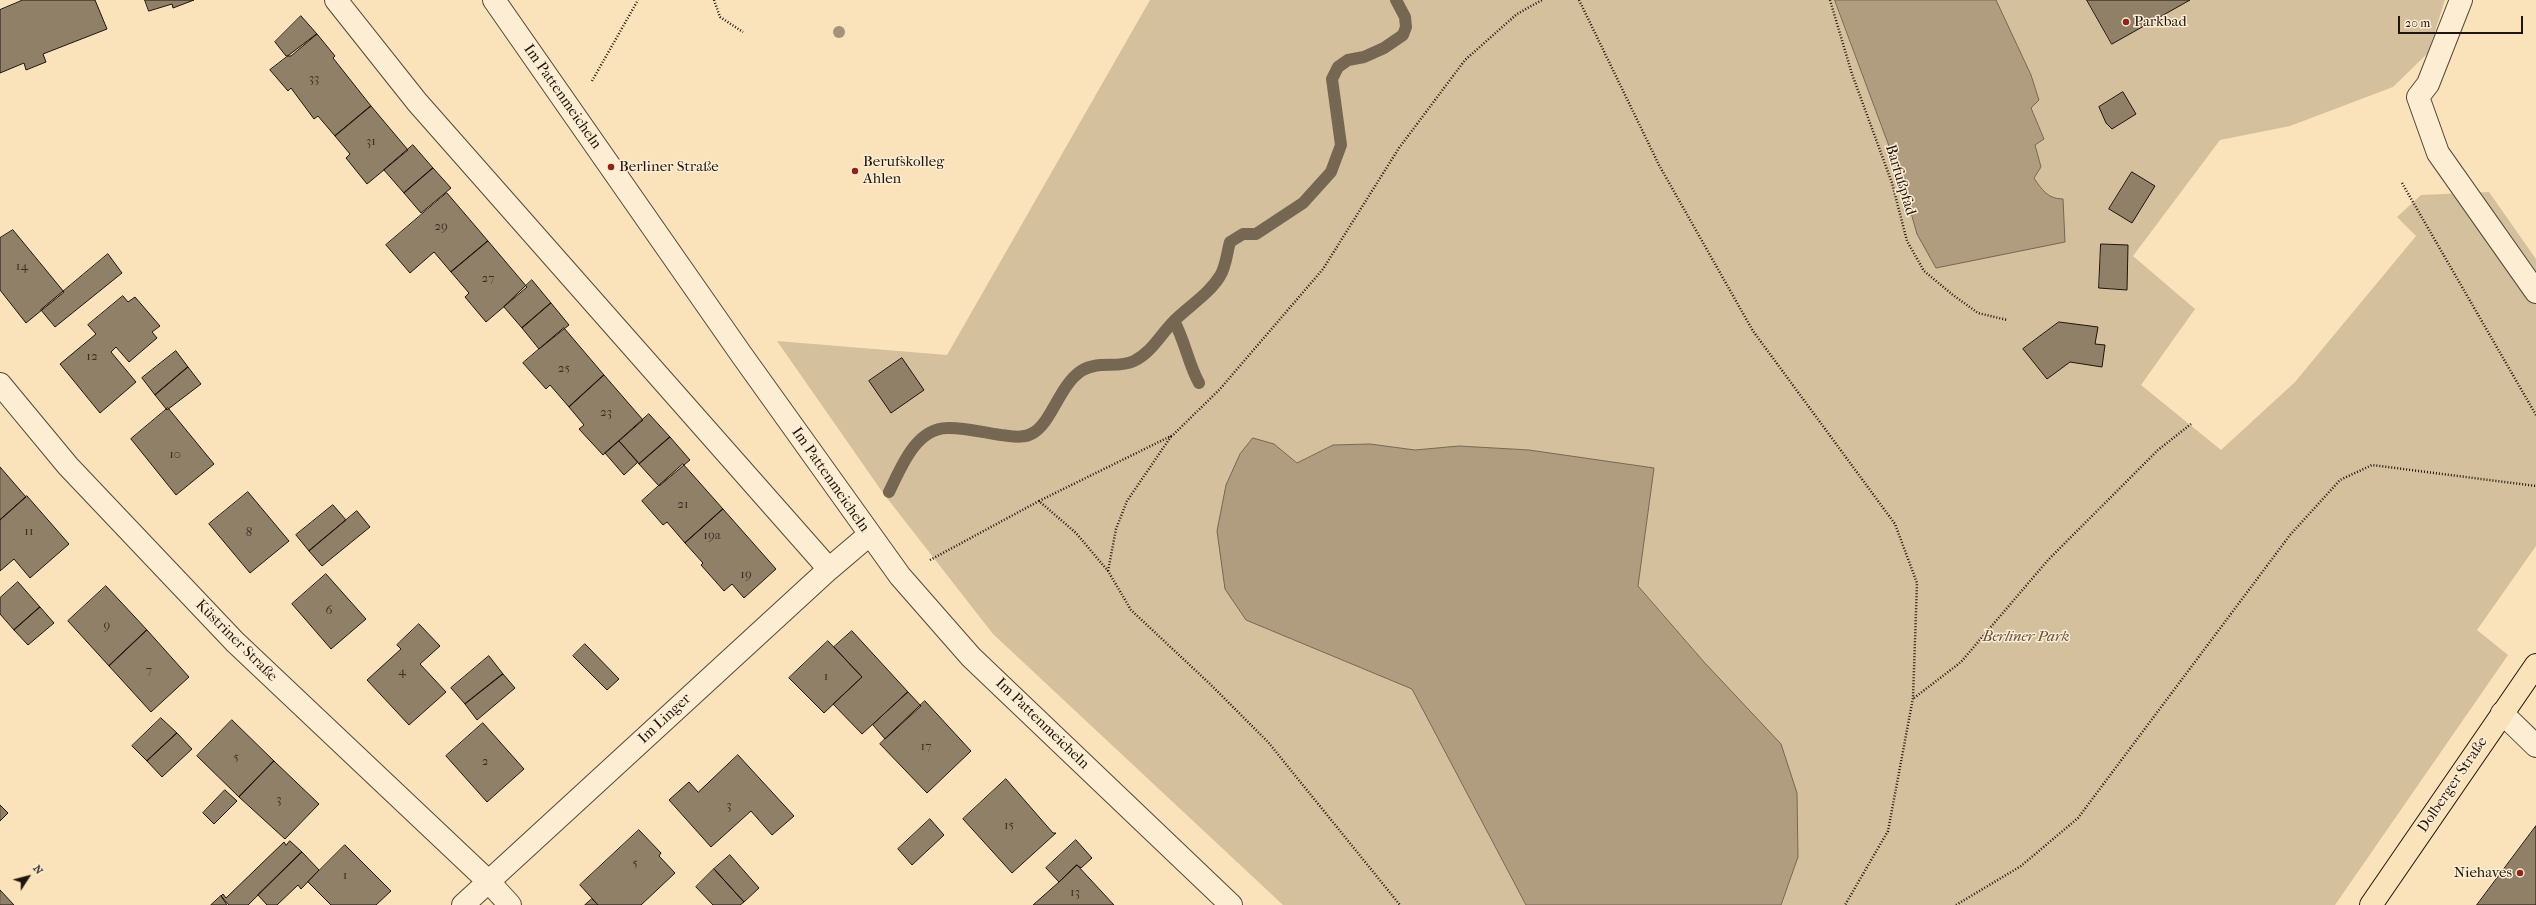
<!DOCTYPE html>
<html>
<head>
<meta charset="utf-8">
<style>
	body { margin:0 }
	#map { position:relative; width:2536px; height:905px; overflow:hidden; background:#fae3bb; font-family:"IM FELL French Canon",serif }
	canvas { display:block }
	.north { position:absolute; left:8px; top:857px; width:40px; height:40px; -webkit-text-stroke:3px #fcedd3; paint-order:stroke; rotate:54deg; font-size:11px; font-weight:700; line-height:16px; text-align:center; color:#1f150e }
	.north::after { content:''; display:block; margin:auto; width:14px; height:18px; background:#1f150e; clip-path:polygon(50% 0,100% 100%,50% 72%,0 100%) }
	.scale { position:absolute; left:2398px; top:16px; width:125px; height:18px; box-sizing:border-box; border:2px solid #1f150e; border-top:0; padding-left:5px; font-size:12px; line-height:14px; white-space:nowrap; color:#1f150e; -webkit-text-stroke:3px #fcedd3; paint-order:stroke }
</style>
</head>
<body>
<div id="map">
<canvas width="2536" height="905"></canvas>
<div class="north">N</div>
<div class="scale">20 m</div>
</div>
<script>
const g = document.querySelector('canvas').getContext('2d');
g.lineJoin = 'round';
function fillPath(path, color) {
  g.fillStyle = color;
  g.fill(path, 'evenodd');
}
function strokePath(path, color, width, dash) {
  g.strokeStyle = color;
  g.lineWidth = width;
  g.lineCap = dash ? 'butt' : 'round';
  g.setLineDash(dash || []);
  g.stroke(path);
}
function drawText(font, color, halo, rows, align = 'center') {
  g.font = font + ' "IM FELL French Canon",serif';
  g.lineWidth = 3;
  g.setLineDash([]);
  g.textBaseline = 'middle';
  g.strokeStyle = halo;
  g.fillStyle = color;
  for (const [text, x, y, turn = 0] of rows) {
    g.save();
    g.translate(x, y);
    g.rotate((+turn || 0) * Math.PI / 180);
    g.textAlign = isNaN(turn) ? turn : align;
    if (halo) g.strokeText(text, 0, 0);
    g.fillText(text, 0, 0);
    g.restore();
  }
}
fillPath(new Path2D(`
	M 1150,0 L 1835,0 L 1902,181 L 1917,234 L 2053,199 L 2043,191 L 2034,178 L 2041,167 L 2035,145 L 2044,138 L 2031,108 L 2039,99 L 2031,75 L 1996,0 L 2087,0 L 2112,44 L 2190,0 L 2445,0 L 2428,53 L 2393,87 L 2290,126 L 2220,140 L 2133,256 L 2195,309 L 2141,385 L 2221,450 L 2295,382 L 2416,236 L 2397,217 L 2421,195 L 2489,192 L 2536,259 L 2536,546 L 2477,630 L 2508,655 L 2335,905 L 1781,905 L 1798,857 L 1797,793 L 1704,662 L 1638,586 L 1654,468 L 1529,450 L 1459,446 L 1415,450 L 1370,444 L 1333,445 L 1297,463 L 1274,444 L 1246,620 L 1412,689 L 1526,905 L 1283,905 L 993,634 L 883,493 L 777,341 L 947,355 Z`), '#d5c09e');
const water = new Path2D(`
	M 1835,0 L 1996,0 L 2031,75 L 2039,100 L 2031,108 L 2044,139 L 2035,145 L 2041,167 L 2034,178 C 2042,190 2048,199 2063,199 L 2065,242 L 1936,268 L 1917,234 L 1902,181 Z
	M 1253,438 L 1274,444 L 1297,463 L 1333,445 L 1370,444 L 1415,450 L 1459,446 L 1529,450 L 1654,468 L 1638,586 L 1704,662 L 1781,744 L 1797,793 L 1798,857 L 1781,905 L 1526,905 L 1412,689 L 1246,620 L 1225,589 L 1217,531 L 1226,485 L 1240,454 Z`);
fillPath(water, '#b09d80');
strokePath(water, '#766752', 1);
strokePath(new Path2D(`
	M 1174,321 C 1185,341 1188,363 1199,383
	M 889,492 C 901,468 915,429 947,428 C 964,427 984,433 1001,435 C 1012,436 1023,439 1033,433 C 1052,422 1059,386 1081,371 C 1098,360 1118,369 1134,361 C 1152,352 1161,334 1174,321 C 1189,306 1209,294 1220,276 C 1226,267 1227,252 1230,242 L 1243,234 L 1256,234 L 1303,203 L 1331,172 L 1341,145 L 1332,79 L 1338,67 L 1348,60 L 1364,57 L 1384,48 L 1403,35 L 1406,27 L 1405,17 L 1396,0`), '#766752', 12);
const building = new Path2D(`
	M 23,0 L 95,0 L 107,29 L 43,54 L 46,62 L 26,70 L 24,63 L 0,73 L 0,10 Z
	M 145,0 L 194,0 L 173,8 L 172,4 L 149,11 Z
	M 2087,0 L 2190,0 L 2112,44 Z
	M 301,16 L 317,34 L 291,56 L 286,56 L 275,42 Z
	M 317,34 L 335,56 L 333,58 L 371,106 L 335,136 L 318,116 L 314,119 L 291,88 L 288,91 L 270,70 Z
	M 2123,92 L 2136,114 L 2112,129 L 2106,123 L 2099,107 Z
	M 371,106 L 408,150 L 367,184 L 346,158 L 350,154 L 335,136 Z
	M 413,145 L 433,168 L 404,193 L 384,170 Z
	M 433,168 L 451,188 L 421,213 L 404,193 Z
	M 2132,172 L 2155,186 L 2132,223 L 2109,209 Z
	M 447,193 L 488,241 L 451,272 L 434,252 L 410,273 L 386,245 Z
	M 13,230 L 64,292 L 26,323 L 0,290 L 0,238 Z
	M 488,241 L 527,287 L 486,322 L 465,297 L 469,293 L 451,272 Z
	M 2101,244 L 2128,245 L 2127,290 L 2099,288 Z
	M 108,254 L 122,273 L 55,327 L 41,310 Z
	M 532,280 L 551,303 L 522,328 L 504,307 Z
	M 123,296 L 128,302 L 135,297 L 160,326 L 152,332 L 157,338 L 129,362 L 116,347 L 111,352 L 136,382 L 100,413 L 60,364 L 96,334 L 88,325 Z
	M 551,303 L 569,325 L 539,349 L 522,328 Z
	M 2059,322 L 2098,327 L 2095,344 L 2105,345 L 2102,367 L 2070,362 L 2047,379 L 2023,349 Z
	M 564,328 L 604,375 L 569,407 L 550,385 L 546,389 L 523,363 Z
	M 176,351 L 188,367 L 155,395 L 142,378 Z
	M 902,358 L 924,390 L 891,413 L 869,381 Z
	M 188,367 L 201,384 L 167,410 L 155,395 Z
	M 604,375 L 643,420 L 603,455 L 579,429 L 584,425 L 569,407 Z
	M 168,408 L 214,464 L 176,495 L 131,439 Z
	M 649,414 L 670,437 L 639,464 L 619,441 Z
	M 670,437 L 690,460 L 659,486 L 639,464 Z
	M 619,441 L 638,462 L 624,475 L 605,453 Z
	M 683,464 L 723,509 L 685,543 L 667,522 L 663,525 L 642,501 Z
	M 0,467 L 26,497 L 0,520 Z
	M 248,492 L 289,541 L 250,573 L 209,524 Z
	M 27,496 L 69,544 L 30,578 L 14,559 L 0,571 L 0,520 Z
	M 333,505 L 346,520 L 309,551 L 296,535 Z
	M 723,509 L 776,569 L 744,598 L 732,584 L 724,591 L 701,565 L 703,563 L 685,543 Z
	M 357,511 L 370,527 L 322,566 L 309,551 Z
	M 326,574 L 366,619 L 331,649 L 292,604 Z
	M 18,582 L 40,607 L 14,630 L 0,614 L 0,598 Z
	M 106,586 L 147,630 L 109,666 L 68,621 Z
	M 40,607 L 54,623 L 28,645 L 14,630 Z
	M 419,624 L 440,646 L 420,664 L 446,692 L 409,725 L 367,680 L 401,649 L 397,645 Z
	M 147,630 L 189,677 L 151,712 L 109,666 Z
	M 852,631 L 908,692 L 862,734 L 833,704 L 862,677 L 834,647 Z
	M 828,641 L 862,677 L 824,713 L 789,678 Z
	M 585,644 L 619,679 L 607,690 L 573,656 Z
	M 489,656 L 503,674 L 465,704 L 451,688 Z
	M 503,674 L 515,688 L 477,720 L 465,704 Z
	M 908,692 L 921,706 L 885,739 L 873,725 Z
	M 925,701 L 971,751 L 927,793 L 880,744 Z
	M 161,718 L 177,733 L 147,761 L 132,746 Z
	M 232,720 L 274,761 L 239,797 L 197,756 Z
	M 483,723 L 524,769 L 487,802 L 446,756 Z
	M 177,733 L 192,749 L 162,777 L 147,761 Z
	M 738,755 L 794,816 L 772,835 L 751,811 L 711,847 L 669,800 L 689,782 L 698,792 Z
	M 274,761 L 319,804 L 285,839 L 239,797 Z
	M 1006,779 L 1053,833 L 1056,833 L 1012,873 L 963,819 Z
	M 225,790 L 237,801 L 214,824 L 203,813 Z
	M 0,805 L 8,813 L 0,821 Z
	M 930,819 L 944,835 L 912,865 L 898,849 Z
	M 2536,826 L 2536,905 L 2477,905 Z
	M 639,830 L 661,853 L 659,856 L 675,873 L 641,905 L 598,905 L 580,885 Z
	M 1076,840 L 1092,858 L 1081,868 L 1077,865 L 1059,882 L 1046,868 Z
	M 290,841 L 302,852 L 248,905 L 229,905 L 221,896 L 223,894 L 226,898 L 284,842 L 286,845 Z
	M 345,845 L 391,891 L 376,905 L 331,905 L 308,882 Z
	M 302,852 L 319,870 L 301,889 L 298,885 L 277,905 L 267,905 L 258,895 Z
	M 730,855 L 759,888 L 744,902 L 714,869 Z
	M 1077,865 L 1114,905 L 1033,905 L 1059,882 Z
	M 714,869 L 744,902 L 740,905 L 713,905 L 696,887 Z
	M 0,890 L 14,905 L 0,905 Z
	M 221,896 L 227,905 L 211,905 Z
	M 592,899 L 598,905 L 585,905 Z`);
fillPath(building, '#918068');
strokePath(building, '#1f150e', 1);
const minor = new Path2D(`
	M 336,0 L 417,102 L 829,569
	M 494,0 L 741,354 L 900,576 L 971,657 L 1231,905
	M 2461,0 L 2428,84 L 2418,97 L 2438,153 L 2536,292
	M 0,384 L 68,466 L 235,642 L 489,882 L 510,905
	M 2502,713 L 2536,746
	M 463,905 L 829,569 L 869,535`);
const major = new Path2D(`
	M 2371,905 L 2536,665`);
strokePath(minor, '#564839', 24);
strokePath(major, '#1f150e', 24);
strokePath(new Path2D(`
	M 714,0 L 720,17 L 743,32
	M 1579,0 L 1659,165 L 1753,331 L 1895,524 L 1917,583 L 1913,698 L 1888,831 L 1845,905
	M 1830,0 L 1852,74 L 1892,183 L 1907,241 L 1924,271 L 1953,295 L 1978,313 L 2007,320
	M 592,81 L 638,0
	M 2402,183 L 2536,415
	M 1039,501 L 1173,435 L 1220,389 L 1323,269 L 1399,148 L 1465,60 L 1517,14 L 1542,0
	M 930,560 L 1039,501 L 1076,533 L 1108,571 L 1131,610 L 1210,684 L 1268,742 L 1400,905
	M 1108,571 L 1116,529 L 1127,501 L 1172,435
	M 1914,698 L 1961,662 L 2048,560 L 2158,450 L 2191,424
	M 1956,905 L 2021,866 L 2078,818 L 2290,535 L 2340,480 L 2372,465 L 2536,486`), '#1f150e', 2.5, [1, 2]);
strokePath(minor, '#fcedd3', 22);
strokePath(major, '#fae3bb', 22);
g.fillStyle = '#a59377';
for (const [x, y] of [
	[839,32]
]) {
  g.beginPath();
  g.arc(x, y, 6, 0, 2 * Math.PI);
  g.fill();
}
for (const [x, y, r, color] of [
	[2126,22,4,"#8f2418"],
	[611,167,4,"#8f2418"],
	[855,171,4,"#8f2418"],
	[2520,873,4,"#8f2418"]
]) {
  const dot = new Path2D();
  dot.arc(x, y, r, 0, 2 * Math.PI);
  g.fillStyle = color;
  g.fill(dot);
  strokePath(dot, '#fcedd3', 1.5);
}
drawText('13px', '#3c3024', null, [
	["33",314,79],
	["31",371,142],
	["29",441,227],
	["14",22,267],
	["27",488,279],
	["12",92,357],
	["25",564,369],
	["23",606,413],
	["10",175,455],
	["21",683,505],
	["11",29,532],
	["8",249,533],
	["19a",712,536],
	["19",746,575],
	["6",329,611],
	["9",107,626],
	["7",149,671],
	["4",402,672],
	["1",826,677],
	["17",926,747],
	["5",236,758],
	["2",485,762],
	["3",279,800],
	["3",729,806],
	["15",1009,826],
	["5",635,864],
	["1",345,876],
	["13",1075,893]
]);
drawText('15px', '#1f150e', '#fcedd3', [
	["Parkbad",2134,22],
	["Berufskolleg",863,162],
	["Ahlen",863,179],
	["Berliner Straße",619,167],
	["Niehaves",2512,873,"right"]
], 'left');
drawText('15px', '#1f150e', '#fcedd3', [
	["Im Pattenmeicheln",562,97,55],
	["Barfußpfad",1900,180,73],
	["Im Pattenmeicheln",830,480,55],
	["Küstriner Straße",236,641,45],
	["Im Linger",665,719,-43],
	["Im Pattenmeicheln",1042,724,44],
	["Dolberger Straße",2453,785,-56]
]);
drawText('italic 15px', '#5f5140', '#fcedd3', [
	["Berliner Park",2026,637]
]);
</script>
</body>
</html>
